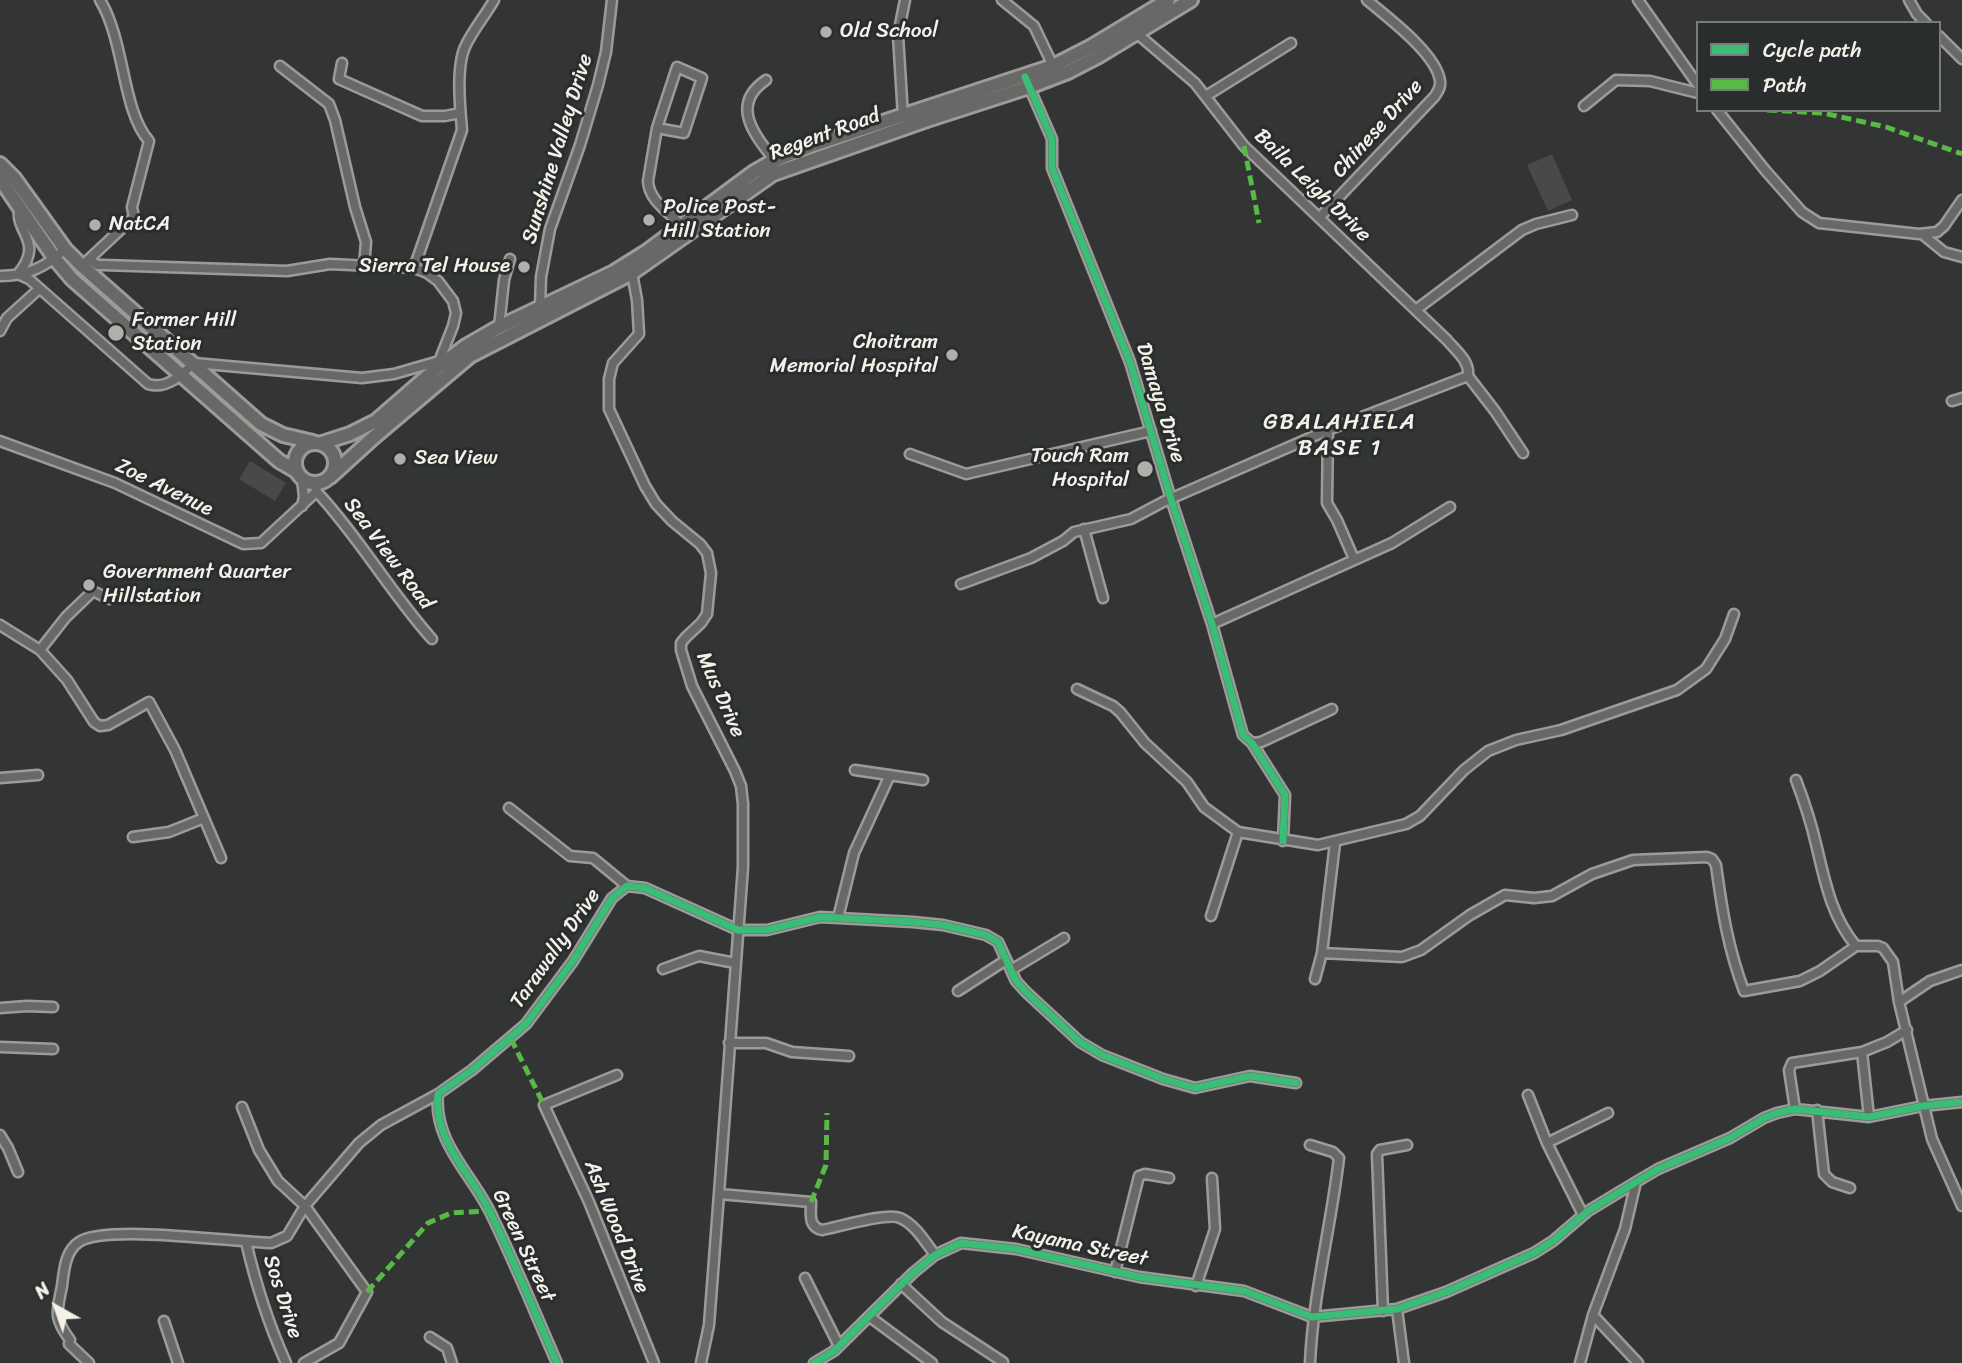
<!DOCTYPE html>
<html>
<head>
<meta charset="utf-8">
<style>
	body { margin:0 }
	#map { position:relative; width:1962px; height:1363px; overflow:hidden; background:#333434; font-family:Sriracha,sans-serif }
	canvas { display:block }
	.legend { position:absolute; left:1696px; top:21px; width:245px; height:91px; box-sizing:border-box; background:#2a2d2e; border:2px solid #7b7b78; margin:0; padding:9px 12px; list-style:none; font-size:21px; color:#f4f1e8 }
	.legend li { display:flex; align-items:center; gap:14px; height:35px }
	.legend b { width:35px; border:2px solid #7b7b78 }
	.north { position:absolute; left:21px; top:1272px; width:70px; height:70px; -webkit-text-stroke:5px #2a2d2e; paint-order:stroke; rotate:320deg; font-size:19px; font-weight:700; line-height:28px; text-align:center; color:#f4f1e8 }
	.north::after { content:''; display:block; margin:auto; width:24px; height:32px; background:#f4f1e8; clip-path:polygon(50% 0,100% 100%,50% 72%,0 100%) }
</style>
</head>
<body>
<div id="map">
<canvas width="1962" height="1363"></canvas>
<ul class="legend">
<li><b style="height:9px;background:#3abd76"></b>Cycle path</li>
<li><b style="height:9px;background:#58b947"></b>Path</li>
</ul>
<div class="north">N</div>
</div>
<script>
const g = document.querySelector('canvas').getContext('2d');
g.lineJoin = 'round';
function fillPath(path, color) {
  g.fillStyle = color;
  g.fill(path, 'evenodd');
}
function strokePath(path, color, width, dash) {
  g.strokeStyle = color;
  g.lineWidth = width;
  g.lineCap = dash ? 'butt' : 'round';
  g.setLineDash(dash || []);
  g.stroke(path);
}
function drawText(font, color, halo, rows, align = 'center') {
  g.font = font + ' Sriracha,sans-serif';
  g.lineWidth = 6;
  g.setLineDash([]);
  g.textBaseline = 'middle';
  g.strokeStyle = halo;
  g.fillStyle = color;
  for (const [text, x, y, turn = 0] of rows) {
    g.save();
    g.translate(x, y);
    g.rotate((+turn || 0) * Math.PI / 180);
    g.textAlign = isNaN(turn) ? turn : align;
    if (halo) g.strokeText(text, 0, 0);
    g.fillText(text, 0, 0);
    g.restore();
  }
}
fillPath(new Path2D(`
	M 1552,154 L 1572,200 L 1548,211 L 1527,165 Z
	M 250,461 L 286,483 L 275,501 L 239,479 Z`), '#484a49');
const minor = new Path2D(`
	M 1002,0 L 1034,26 L 1055,70
	M 1638,0 L 1698,85
	M 1909,0 L 1917,14 L 1926,23
	M 1134,31 L 1195,83 L 1244,146 L 1447,340 C 1456,351 1470,361 1468,376
	M 1939,36 L 1962,59
	M 342,63 L 339,79 L 422,116 L 445,116 L 460,113
	M 280,66 L 329,104 L 335,120 L 355,207 L 366,242 L 364,266
	M 766,80 C 729,105 755,136 776,162
	M 1027,82 L 1052,139 L 1052,168 L 1130,362 L 1171,499 L 1212,624 L 1243,735 L 1252,743 L 1285,795 L 1283,841
	M 1206,96 L 1291,43
	M 1584,106 L 1616,80 L 1650,81 L 1698,93
	M 1717,110 L 1765,170 L 1802,212 L 1819,223 L 1919,234 L 1937,232 L 1944,226 L 1962,200
	M 903,117 L 898,35 L 905,0
	M 657,128 L 684,133 L 702,78 L 677,67 L 657,128 L 648,181 C 649,202 671,213 684,228
	M 1320,217 L 1435,96 C 1438,91 1441,87 1440,81 C 1437,54 1387,17 1367,0
	M 1922,234 L 1944,252 L 1962,257
	M 89,259 L 97,265 L 103,265 L 287,271 L 330,264 L 414,268 L 427,273 L 438,281 L 453,301 L 456,313 L 453,326 L 438,364
	M 87,261 L 134,217 L 132,207 L 149,141 C 122,111 125,41 100,0
	M 414,268 L 462,130 C 460,108 456,67 465,47 C 472,31 485,16 494,0
	M 632,273 L 637,300 L 639,334 L 613,363 L 609,379 L 609,409 L 645,486 L 656,504 L 672,521 L 700,544 L 707,553 L 711,573 L 707,614 L 701,623 L 686,637 L 681,643 L 681,650 L 692,686 L 735,771 L 741,786 L 743,804 L 743,867 L 719,1194 L 709,1325 L 701,1363
	M 18,274 L 29,279 L 148,384 C 166,390 182,375 194,363 L 362,378 L 394,374 L 439,361
	M 18,274 C 46,240 12,232 20,206
	M 0,276 C 27,276 46,267 65,249
	M 540,308 L 541,277 L 550,229 L 580,145 L 598,85 L 606,52 L 612,0
	M 1417,309 L 1522,230 L 1536,224 L 1572,215
	M 499,327 L 504,280 L 510,259
	M 0,331 L 7,318 L 39,289
	M 1468,376 L 1495,411 L 1523,453
	M 1952,401 L 1962,398
	M 1328,430 L 1327,503 L 1337,520 L 1354,559
	M 0,441 L 115,483 L 243,544 L 261,543 L 315,493 L 319,482
	M 910,454 L 966,474 L 1151,431
	M 302,479 L 304,497 L 302,506
	M 316,491 C 359,537 390,592 432,639
	M 1084,529 L 1103,598
	M 961,584 L 1031,558 L 1063,541 L 1074,532 L 1131,519 L 1163,502 L 1328,430 L 1468,376
	M 1212,624 L 1392,543 L 1450,507
	M 0,625 L 40,650 L 67,680 L 94,722 L 100,726 L 108,725 L 149,702 L 175,750 L 221,858
	M 40,650 L 66,617 L 93,591 L 109,599
	M 1077,689 L 1113,706 L 1120,712 L 1145,743 L 1187,782 L 1204,807 L 1238,832 L 1318,845 L 1406,824 L 1420,816 L 1464,770 L 1488,751 L 1516,740 L 1561,730 L 1677,690 L 1706,669 L 1725,639 L 1734,614
	M 1252,743 L 1261,742 L 1332,709
	M 855,770 L 923,780
	M 0,778 L 38,775
	M 1796,780 C 1804,801 1811,822 1816,844 C 1825,881 1831,916 1856,946
	M 509,808 L 570,856 L 593,858 L 627,886
	M 133,837 L 169,832 L 204,818
	M 1211,916 L 1238,832
	M 838,918 L 854,853 L 890,775
	M 1322,953 L 1402,957 L 1421,950 L 1470,915 L 1505,895 L 1534,898 L 1552,896 L 1592,874 L 1633,860 L 1707,857 L 1712,859 L 1716,865 C 1722,910 1728,948 1744,991 L 1800,981 L 1820,971 L 1856,946 L 1878,946 L 1883,948 L 1893,962 L 1899,1002 L 1932,1139 L 1962,1206
	M 663,969 L 699,956 L 735,963
	M 1011,970 L 1064,938
	M 1315,979 L 1322,953 L 1335,843
	M 958,991 L 1006,960
	M 1899,1002 L 1930,981 L 1962,970
	M 0,1008 L 27,1006 L 53,1007
	M 729,1043 L 766,1043 L 792,1052 L 849,1056
	M 0,1047 L 53,1049
	M 617,1075 L 544,1105 L 589,1202 L 654,1363
	M 1528,1095 L 1547,1143 L 1583,1215
	M 242,1107 L 259,1150 L 278,1181 L 305,1206 L 367,1292 L 339,1343 L 304,1363
	M 1795,1109 L 1789,1070 L 1792,1063 L 1862,1052
	M 1817,1110 L 1824,1174 L 1832,1182 L 1850,1188
	M 1869,1117 L 1862,1052 L 1887,1042 L 1907,1030
	M 0,1135 L 8,1148 L 18,1172
	M 1547,1143 L 1608,1113
	M 1310,1145 L 1333,1152 L 1339,1158 C 1331,1227 1313,1294 1310,1363
	M 719,1194 L 811,1202 C 811,1214 808,1227 822,1230 C 838,1227 888,1212 900,1218 C 915,1224 926,1243 935,1255
	M 246,1242 C 256,1285 268,1323 286,1363
	M 1115,1272 L 1139,1176 L 1145,1174 L 1169,1178
	M 805,1278 L 839,1346
	M 901,1284 L 942,1322 L 1003,1362
	M 1196,1286 L 1215,1229 L 1212,1178
	M 1397,1309 L 1404,1363
	M 1383,1311 L 1377,1154 L 1380,1150 L 1407,1145
	M 1593,1315 L 1638,1363
	M 870,1317 L 932,1363
	M 164,1321 L 178,1363
	M 430,1337 L 447,1348 L 452,1363
	M 89,1363 L 69,1344 L 70,1340 C 53,1317 57,1312 62,1286 C 64,1271 65,1251 79,1242 C 106,1224 233,1242 271,1243 L 287,1236 L 305,1206 L 359,1143 L 381,1125 L 438,1094
	M 557,1363 C 535,1313 515,1263 491,1214 C 472,1174 433,1142 438,1094 L 472,1070 L 526,1024 L 573,961 L 612,898 L 627,886 L 645,888 L 738,930 L 767,930 L 820,917 L 913,922 L 943,925 L 986,935 L 998,942 L 1016,981 L 1026,992 L 1080,1042 L 1102,1055 L 1163,1079 L 1195,1088 L 1250,1076 L 1296,1083
	M 814,1363 L 834,1351 L 913,1273 L 935,1255 L 961,1243 L 1016,1249 L 1139,1277 L 1244,1291 L 1312,1317 L 1397,1309 L 1446,1292 L 1534,1253 L 1553,1241 L 1588,1211 L 1636,1182 L 1658,1169 L 1730,1138 L 1764,1118 L 1777,1113 L 1795,1109 L 1869,1117 L 1923,1106 L 1962,1102
	M 1580,1363 L 1593,1315 L 1625,1229 L 1636,1182`);
const primary = new Path2D(`
	M 0,164 L 14,178 L 65,249 L 82,266 L 261,424 L 283,435 L 313,442
	M 0,179 L 55,259 L 72,279 L 279,461 L 296,471
	M295 463a20 20 0 1 1 40 0a20 20 0 1 1-40 0Z
	M 322,443 L 350,434 L 376,421 L 438,367 L 466,346 L 499,327 L 614,272 L 646,252 L 754,172 L 775,160 L 813,145 L 1053,66 L 1092,46 L 1168,0
	M 330,477 L 374,437 L 470,356 L 632,273 L 773,174 L 927,120 L 1029,87 L 1068,72 L 1097,57 L 1191,0`);
strokePath(minor, '#9b9b99', 13);
strokePath(primary, '#9b9b99', 18);
strokePath(minor, '#686866', 8);
strokePath(primary, '#686866', 12);
strokePath(new Path2D(`
	M 1767,110 L 1823,113 L 1886,127 L 1962,154
	M 1244,146 L 1259,223
	M 511,1039 L 544,1105
	M 811,1202 L 826,1165 L 827,1113
	M 367,1292 L 428,1223 L 451,1213 L 490,1211`), '#58b947', 5, [10, 5]);
strokePath(new Path2D(`
	M 1025,77 L 1052,139 L 1052,168 L 1130,362 L 1171,499 L 1212,624 L 1243,735 L 1252,743 L 1285,795 L 1283,841
	M 557,1363 C 535,1313 515,1263 491,1214 C 472,1174 433,1142 438,1094 L 472,1070 L 526,1024 L 573,961 L 612,898 L 627,886 L 645,888 L 738,930 L 767,930 L 820,917 L 913,922 L 943,925 L 986,935 L 998,942 L 1016,981 L 1026,992 L 1080,1042 L 1102,1055 L 1163,1079 L 1195,1088 L 1250,1076 L 1296,1083
	M 814,1363 L 834,1351 L 913,1273 L 935,1255 L 961,1243 L 1016,1249 L 1139,1277 L 1244,1291 L 1312,1317 L 1397,1309 L 1446,1292 L 1534,1253 L 1553,1241 L 1588,1211 L 1636,1182 L 1658,1169 L 1730,1138 L 1764,1118 L 1777,1113 L 1795,1109 L 1869,1117 L 1923,1106 L 1962,1102`), '#3abd76', 7);
for (const [x, y, r, color] of [
	[826,32,7,"#b0afa9"],
	[649,220,7,"#b0afa9"],
	[95,225,7,"#b0afa9"],
	[524,267,7,"#b0afa9"],
	[116,333,9,"#b0afa9"],
	[952,355,7,"#b0afa9"],
	[400,459,7,"#b0afa9"],
	[1145,469,9,"#b0afa9"],
	[89,585,7,"#b0afa9"]
]) {
  const dot = new Path2D();
  dot.arc(x, y, r, 0, 2 * Math.PI);
  g.fillStyle = color;
  g.fill(dot);
  strokePath(dot, '#2a2d2e', 2.5);
}
drawText('21px', '#f4f1e8', '#2a2d2e', [
	["Old School",840,32],
	["Police Post-",663,208],
	["Hill Station",663,232],
	["NatCA",109,225],
	["Sierra Tel House",510,267,"right"],
	["Former Hill",132,321],
	["Station",132,345],
	["Choitram",938,343,"right"],
	["Memorial Hospital",938,367,"right"],
	["Touch Ram",1129,457,"right"],
	["Hospital",1129,481,"right"],
	["Sea View",414,459],
	["Government Quarter",103,573],
	["Hillstation",103,597]
], 'left');
drawText('21px', '#f4f1e8', '#2a2d2e', [
	["Chinese Drive",1378,129,-48],
	["Regent Road",825,135,-20],
	["Sunshine Valley Drive",558,149,-73],
	["Baila Leigh Drive",1312,186,44],
	["Damaya Drive",1160,403,73],
	["Zoe Avenue",164,488,26],
	["Sea View Road",388,554,53],
	["Mus Drive",720,695,66],
	["Tarawally Drive",556,949,-55],
	["Ash Wood Drive",616,1227,68],
	["Green Street",523,1246,65],
	["Kayama Street",1080,1246,12],
	["Sos Drive",282,1297,72]
]);
g.letterSpacing = '2px';
drawText('23px', '#f4f1e8', '#2a2d2e', [
	["GBALAHIELA",1340,423],
	["BASE 1",1340,449]
]);
g.letterSpacing = '0px';
</script>
</body>
</html>
